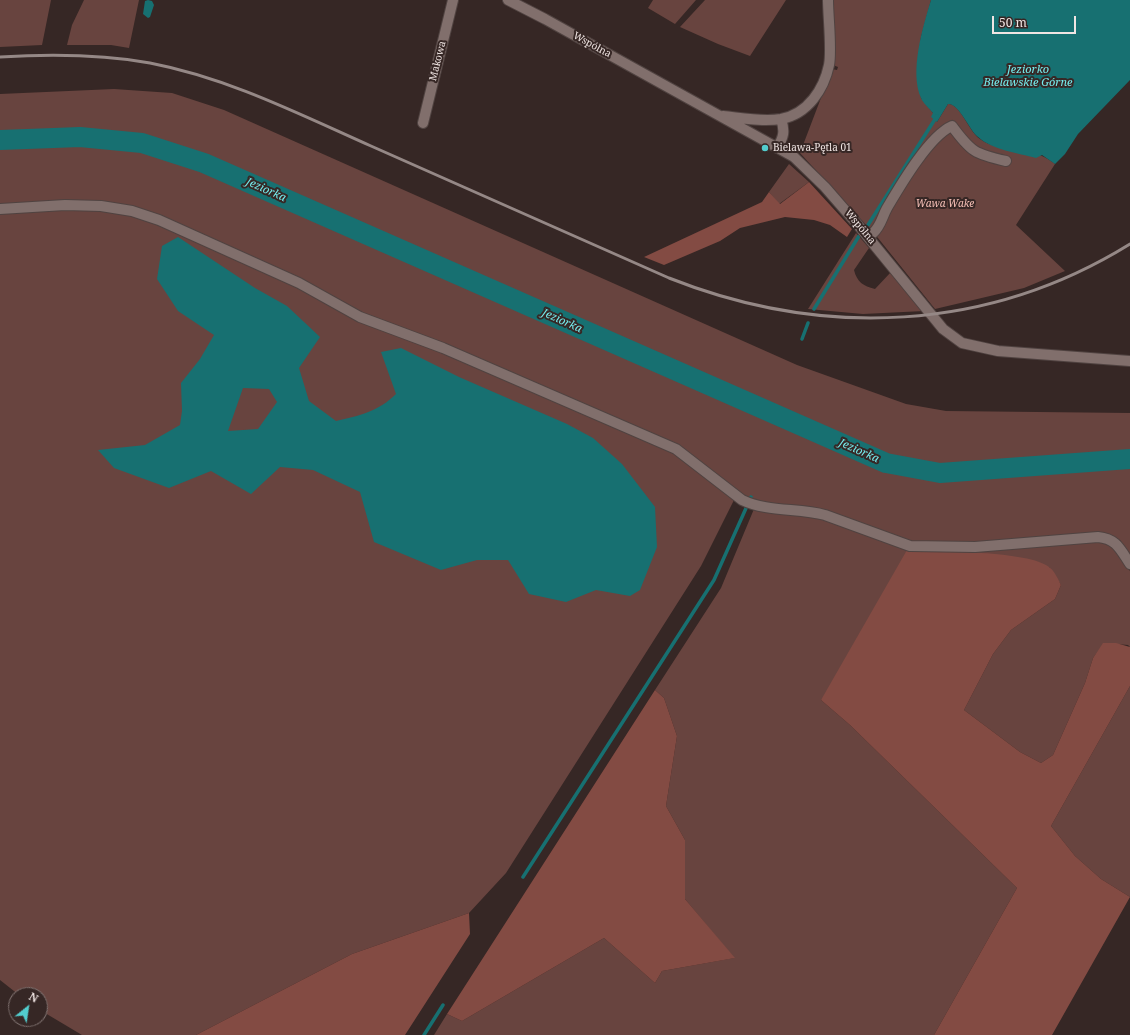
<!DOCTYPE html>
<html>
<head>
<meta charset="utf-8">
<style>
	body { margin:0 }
	#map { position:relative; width:1130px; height:1035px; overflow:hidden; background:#362725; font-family:"Noto Serif",serif }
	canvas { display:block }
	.north { position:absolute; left:8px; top:987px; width:40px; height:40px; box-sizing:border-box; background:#362725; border:1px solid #807371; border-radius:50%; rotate:30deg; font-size:11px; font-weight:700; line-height:16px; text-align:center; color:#f0e5e3 }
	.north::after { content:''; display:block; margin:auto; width:14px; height:18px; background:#52cdce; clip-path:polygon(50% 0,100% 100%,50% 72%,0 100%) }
	.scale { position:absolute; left:992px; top:16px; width:84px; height:18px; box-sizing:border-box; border:2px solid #f0e5e3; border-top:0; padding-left:5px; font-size:12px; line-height:14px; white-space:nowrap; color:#f0e5e3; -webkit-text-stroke:3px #362725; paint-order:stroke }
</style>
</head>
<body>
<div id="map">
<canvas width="1130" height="1035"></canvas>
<div class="north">N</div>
<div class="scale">50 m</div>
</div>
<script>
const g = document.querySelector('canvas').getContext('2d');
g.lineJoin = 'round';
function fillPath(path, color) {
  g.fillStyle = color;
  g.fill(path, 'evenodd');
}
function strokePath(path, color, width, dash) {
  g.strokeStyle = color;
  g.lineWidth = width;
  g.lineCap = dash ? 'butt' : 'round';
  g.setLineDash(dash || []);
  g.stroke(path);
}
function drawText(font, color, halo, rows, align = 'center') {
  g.font = font + ' "Noto Serif",serif';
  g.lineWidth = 4;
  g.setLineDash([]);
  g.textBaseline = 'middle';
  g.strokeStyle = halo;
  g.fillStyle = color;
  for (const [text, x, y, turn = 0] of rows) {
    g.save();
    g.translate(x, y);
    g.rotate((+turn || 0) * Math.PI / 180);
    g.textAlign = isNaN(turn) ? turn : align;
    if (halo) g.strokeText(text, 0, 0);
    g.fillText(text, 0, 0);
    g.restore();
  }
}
fillPath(new Path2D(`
	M 0,0 L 51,0 L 42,45 L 0,47 Z
	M 84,0 L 139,0 L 129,48 L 111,45 L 67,45 L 72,25 Z
	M 653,0 L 696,0 L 675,24 L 648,8 Z
	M 705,0 L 786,0 L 750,56 L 718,44 L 680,27 Z
	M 830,0 L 931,0 L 921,37 L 918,58 L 921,98 L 933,113 L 937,122 L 948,104 C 960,103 969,132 980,139 C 1000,153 1023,147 1042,156 C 1047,158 1051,161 1055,164 L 1016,225 L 1065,271 L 1024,288 L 935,309 L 878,238 L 800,153 L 832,69 L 837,70 L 838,67 L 833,65 Z
	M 114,89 L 172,93 L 224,110 L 797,365 L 906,404 L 946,411 L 1130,413 L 1130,555 L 1120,540 L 1109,542 L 1130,571 L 1130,647 L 1128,645 L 1104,643 L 1093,658 L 1085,683 L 1053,755 L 1041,763 L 1020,752 L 964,710 L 993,654 L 1011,630 L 1055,599 L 1061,585 L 1049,567 L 821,700 L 850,725 L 1017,888 L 934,1035 L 434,1035 L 447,1014 L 462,1021 L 604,938 L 655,983 L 662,971 L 734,958 L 685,899 L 685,840 L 666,806 L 677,736 L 664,698 L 655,690 L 721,588 L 754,509 L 734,500 L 701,566 L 506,873 L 469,913 L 352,954 L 196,1035 L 82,1035 L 40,1010 L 40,995 L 19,995 L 0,980 L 0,94 Z
	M 789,164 L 809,182 L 779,204 L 769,192 Z
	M 856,233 L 869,248 L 854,270 C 857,282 863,286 875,289 L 891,272 L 924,311 L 863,314 L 808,309 Z
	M 1130,686 L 1130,897 L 1101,879 L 1075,856 L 1051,826 Z`), '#68443f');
fillPath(new Path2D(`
	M 809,182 L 852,229 L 847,237 L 830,225 L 814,220 L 785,217 L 740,228 L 720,241 L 664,265 L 644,257 L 762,202 L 769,192 L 780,204 Z
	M 907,550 C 935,551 1030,551 1049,567 C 1054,570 1058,579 1061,585 L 1055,599 L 1011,630 L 993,654 L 964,710 L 1020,752 L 1041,763 L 1053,755 L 1085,683 L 1093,658 L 1103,643 L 1116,643 L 1130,647 L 1130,686 L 1051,826 L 1075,856 L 1101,879 L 1130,897 L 1052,1035 L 934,1035 L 1017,888 L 850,725 L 821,700 Z
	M 655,690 L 664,698 L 677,736 L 666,806 L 685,840 L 685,899 L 735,958 L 662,971 L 655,983 L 604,938 L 462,1021 L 447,1014 Z
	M 469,913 L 470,934 L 405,1035 L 196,1035 L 352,954 Z`), '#834b43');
fillPath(new Path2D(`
	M 148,0 L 152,1 L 154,5 L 150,17 L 148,18 L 143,14 L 145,1 Z
	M 931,0 L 1130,0 L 1130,80 L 1078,134 L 1065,154 L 1055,164 L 1042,155 L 1036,158 C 1018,153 992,150 978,137 C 969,130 959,103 948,104 L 937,122 L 931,117 L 933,113 C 929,108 923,103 921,98 C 909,72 923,26 931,0 Z
	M 178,237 L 255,288 L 287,306 L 320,337 L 299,368 L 309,401 L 336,421 C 359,416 379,411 396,394 L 381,352 L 401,348 L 459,377 L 567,424 L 593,438 L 622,464 L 655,507 L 657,547 L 640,590 L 630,596 L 596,590 L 566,602 L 529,594 L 508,560 L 477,560 L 441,570 L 374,542 L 360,492 L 313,470 L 280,467 L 251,494 L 211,471 L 169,488 L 114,468 L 98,450 L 145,445 L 180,425 L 182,411 L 181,383 L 200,359 L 214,335 L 178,311 L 157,279 L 162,246 ZM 243,388 L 269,389 L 277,402 L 258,429 L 228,431 Z`), '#177071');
strokePath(new Path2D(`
	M 868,225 L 937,116
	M 814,309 L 859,236
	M 802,339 L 808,323
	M 523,877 L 714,580 L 751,497
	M 424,1035 L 443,1005`), '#177071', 3.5);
strokePath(new Path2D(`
	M 0,140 L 80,137 L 142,143 L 204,163 L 886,463 L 940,473 L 1130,459`), '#177071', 20);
const minor = new Path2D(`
	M 508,0 L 545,19 L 794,157 L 825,187 L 858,225 L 943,329 L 962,343 L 998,351 L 1130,361
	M 723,116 C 742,118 762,122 781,119 C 808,114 824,89 829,65 C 832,50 828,16 828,0
	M 423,123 L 453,0
	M 777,148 C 784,137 785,131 781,119
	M 0,209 L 65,205 L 101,206 L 132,211 L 159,220 L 299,283 L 360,317 L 443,348 L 676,449 L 742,500 C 767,512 798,508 825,515 L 910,546 L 975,547 L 1098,537 C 1117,539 1120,549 1130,564
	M 873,233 C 881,226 882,217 887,208 C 900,186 929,136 952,126 C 971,152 975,154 1006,161`);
strokePath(minor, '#504341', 12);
strokePath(minor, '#816f6c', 10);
strokePath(new Path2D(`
	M 0,57 C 50,54 100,54 150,63 C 228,78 299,114 371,146 C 471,190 570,235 669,278 C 823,339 988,332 1130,244`), '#958886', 3);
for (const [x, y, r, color] of [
	[765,148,4,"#52cdce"]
]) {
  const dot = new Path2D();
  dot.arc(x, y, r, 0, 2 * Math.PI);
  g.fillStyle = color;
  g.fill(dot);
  strokePath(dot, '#362725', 1.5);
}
drawText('10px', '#f0e5e3', '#362725', [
	["Wspólna",592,45,29],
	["Makowa",438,61,-76],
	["Wspólna",860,227,50]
]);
drawText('10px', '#f0e5e3', '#362725', [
	["Bielawa-Pętla 01",773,148]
], 'left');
drawText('italic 10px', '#f8c1b8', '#362725', [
	["Wawa Wake",945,204]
]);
drawText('italic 11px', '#76eeef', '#362725', [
	["Jeziorko",1028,70],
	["Bielawskie Górne",1028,83],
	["Jeziorka",266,190,24],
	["Jeziorka",562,321,24],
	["Jeziorka",859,451,24]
]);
</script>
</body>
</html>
